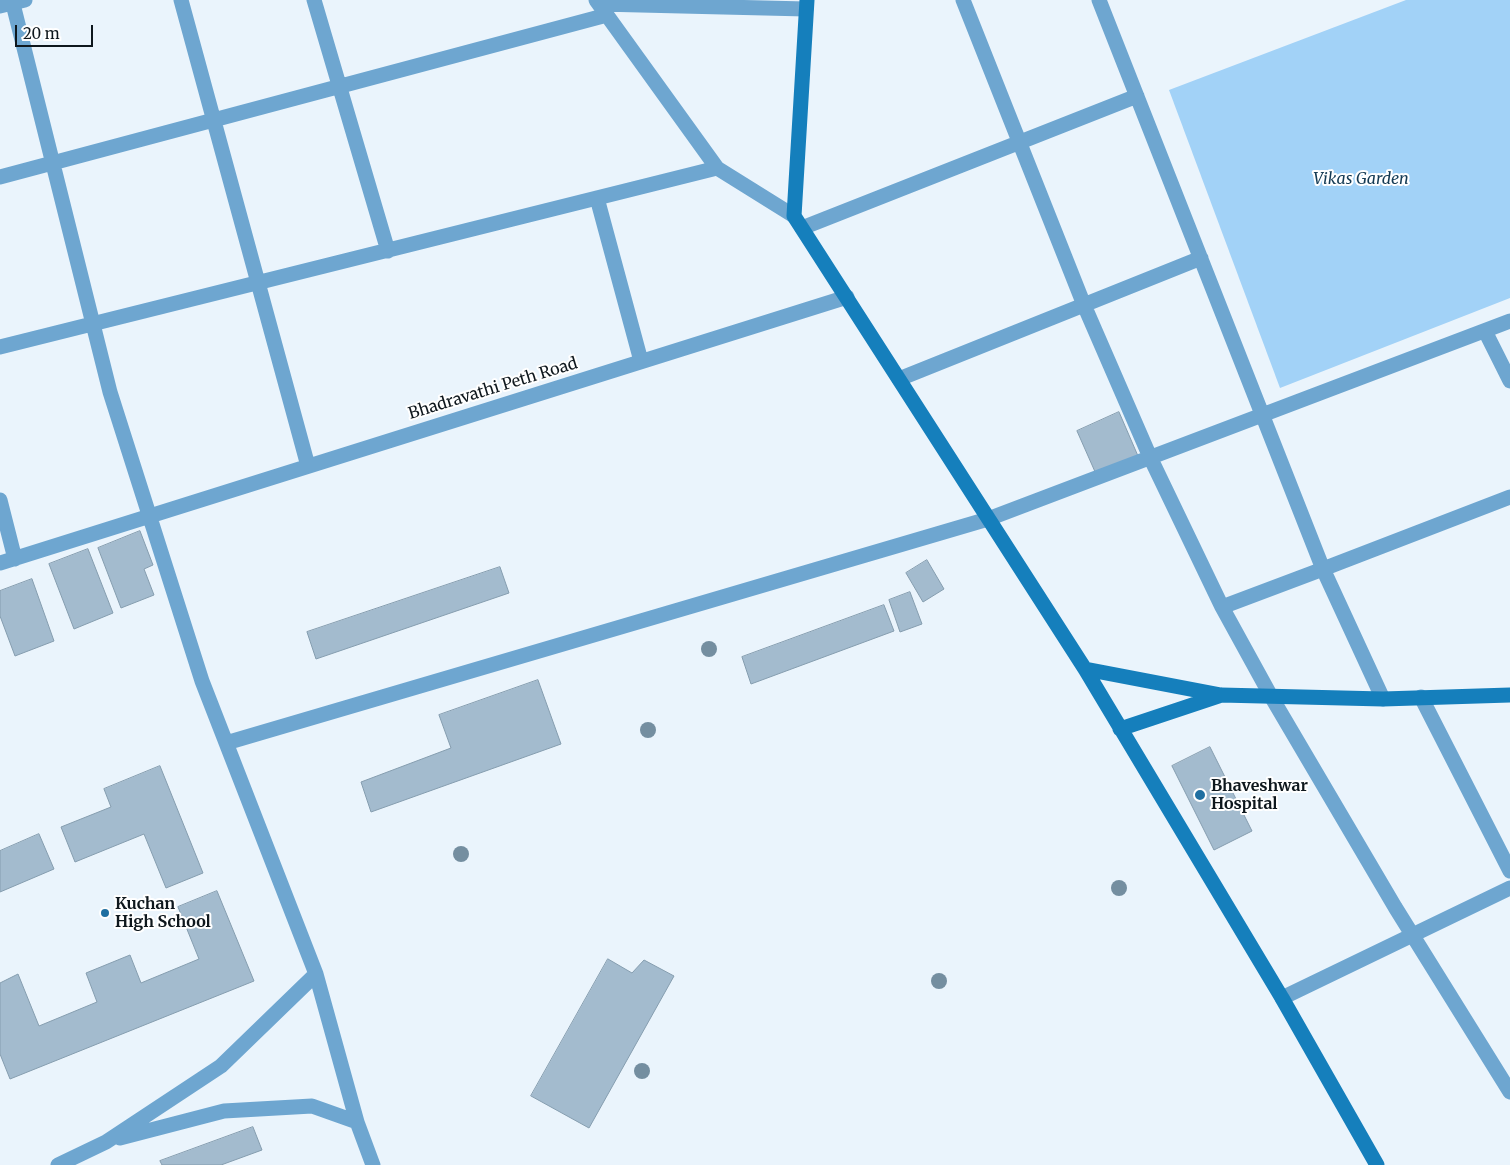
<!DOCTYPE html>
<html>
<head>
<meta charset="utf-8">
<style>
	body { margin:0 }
	#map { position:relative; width:1510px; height:1165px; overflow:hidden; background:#eaf4fc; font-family:Merriweather,serif }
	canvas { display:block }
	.scale { position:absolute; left:15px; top:25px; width:78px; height:22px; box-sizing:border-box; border:2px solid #0e171d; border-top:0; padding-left:6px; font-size:15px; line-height:18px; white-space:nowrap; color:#0e171d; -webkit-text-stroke:4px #fff; paint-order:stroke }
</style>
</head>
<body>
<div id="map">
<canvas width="1510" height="1165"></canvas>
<div class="scale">20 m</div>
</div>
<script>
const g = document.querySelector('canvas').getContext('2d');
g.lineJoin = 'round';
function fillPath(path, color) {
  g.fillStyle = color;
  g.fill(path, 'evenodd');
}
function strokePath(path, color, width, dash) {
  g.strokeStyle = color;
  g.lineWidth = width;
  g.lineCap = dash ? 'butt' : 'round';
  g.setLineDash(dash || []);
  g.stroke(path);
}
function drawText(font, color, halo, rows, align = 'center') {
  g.font = font + ' Merriweather,serif';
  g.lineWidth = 4;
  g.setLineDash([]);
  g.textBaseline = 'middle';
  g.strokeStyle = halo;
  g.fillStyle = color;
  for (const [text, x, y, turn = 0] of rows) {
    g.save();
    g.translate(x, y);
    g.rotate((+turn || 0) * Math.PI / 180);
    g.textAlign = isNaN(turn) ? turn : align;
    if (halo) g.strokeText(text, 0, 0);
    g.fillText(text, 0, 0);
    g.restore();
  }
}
fillPath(new Path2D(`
	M 1406,0 L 1510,0 L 1510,298 L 1280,388 L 1169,90 Z`), '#a2d2f7');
const building = new Path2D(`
	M 1119,412 L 1138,456 L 1096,474 L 1077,431 Z
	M 140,531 L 153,565 L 144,569 L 154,595 L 121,608 L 98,548 Z
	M 88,549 L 113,613 L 74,629 L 49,564 Z
	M 927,560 L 944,589 L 923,602 L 906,573 Z
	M 500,567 L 509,593 L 316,659 L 307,632 Z
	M 32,579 L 54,641 L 15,656 L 0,616 L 0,591 Z
	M 910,592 L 922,624 L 900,632 L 889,600 Z
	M 884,605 L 894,631 L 751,684 L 742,657 Z
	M 538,680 L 561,744 L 371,812 L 361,782 L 451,748 L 439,715 Z
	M 1210,747 L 1252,831 L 1214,850 L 1172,766 Z
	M 160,766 L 203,873 L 166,888 L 144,834 L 75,862 L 61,827 L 111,807 L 104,789 Z
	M 39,834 L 54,869 L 0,892 L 0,851 Z
	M 217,891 L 254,981 L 10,1079 L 0,1054 L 0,983 L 18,974 L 39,1026 L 97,1002 L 86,973 L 130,955 L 141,983 L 199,959 L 178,907 Z
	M 608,959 L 632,973 L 644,960 L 674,976 L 589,1128 L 531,1096 Z
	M 253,1127 L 262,1150 L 221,1165 L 162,1165 L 160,1161 Z`);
fillPath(building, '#a3bbce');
strokePath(building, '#859daf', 1);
strokePath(new Path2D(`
	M 12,0 L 110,392 L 202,681 L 316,974 L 357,1122 L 373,1165
	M 181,0 L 308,466
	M 314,0 L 388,251
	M 596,0 L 717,168 L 794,216
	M 963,0 L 1084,305 L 1150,457 L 1222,607 L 1272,698 L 1395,907 L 1510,1092
	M 1099,0 L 1323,569 L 1383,699
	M 599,4 L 806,9
	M 0,6 L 25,0
	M 0,177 L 607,15
	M 597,198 L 641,361
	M 802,228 L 1137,96
	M 1485,331 L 1510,381
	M 0,347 L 717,168
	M 899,379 L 1201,258
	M 0,500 L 15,559
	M 0,563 L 847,297
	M 1222,607 L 1323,569 L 1510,497
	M 1421,697 L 1510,871
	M 226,743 L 988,519 L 1510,321
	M 1282,998 L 1510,888
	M 120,1138 L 224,1111 L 312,1106 L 357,1122
	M 58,1165 L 106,1142 L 221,1066 L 316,974`), '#6ea6d0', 15);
strokePath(new Path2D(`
	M 807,0 L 794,216 L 1085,669 L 1282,998 L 1377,1165
	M 1085,669 L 1221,695 L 1383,699 L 1510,695
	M 1120,729 L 1219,696`), '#157fbc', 15);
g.fillStyle = '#748ea0';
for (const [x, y] of [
	[709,649],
	[648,730],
	[461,854],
	[1119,888],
	[939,981],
	[642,1071]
]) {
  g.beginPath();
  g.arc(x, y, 8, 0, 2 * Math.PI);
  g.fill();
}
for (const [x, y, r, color] of [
	[1200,795,6,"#1f6fa1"],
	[105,913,5,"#1f6fa1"]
]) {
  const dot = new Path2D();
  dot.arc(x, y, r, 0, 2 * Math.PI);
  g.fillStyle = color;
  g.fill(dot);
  strokePath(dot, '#fff', 2);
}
drawText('italic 16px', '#133a54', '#fff', [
	["Vikas Garden",1361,179]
]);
drawText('16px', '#0e171d', '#fff', [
	["Bhadravathi Peth Road",493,389,-17]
]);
drawText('bold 16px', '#0e171d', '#fff', [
	["Bhaveshwar",1211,786],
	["Hospital",1211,804],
	["Kuchan",115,904],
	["High School",115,922]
], 'left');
</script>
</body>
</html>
